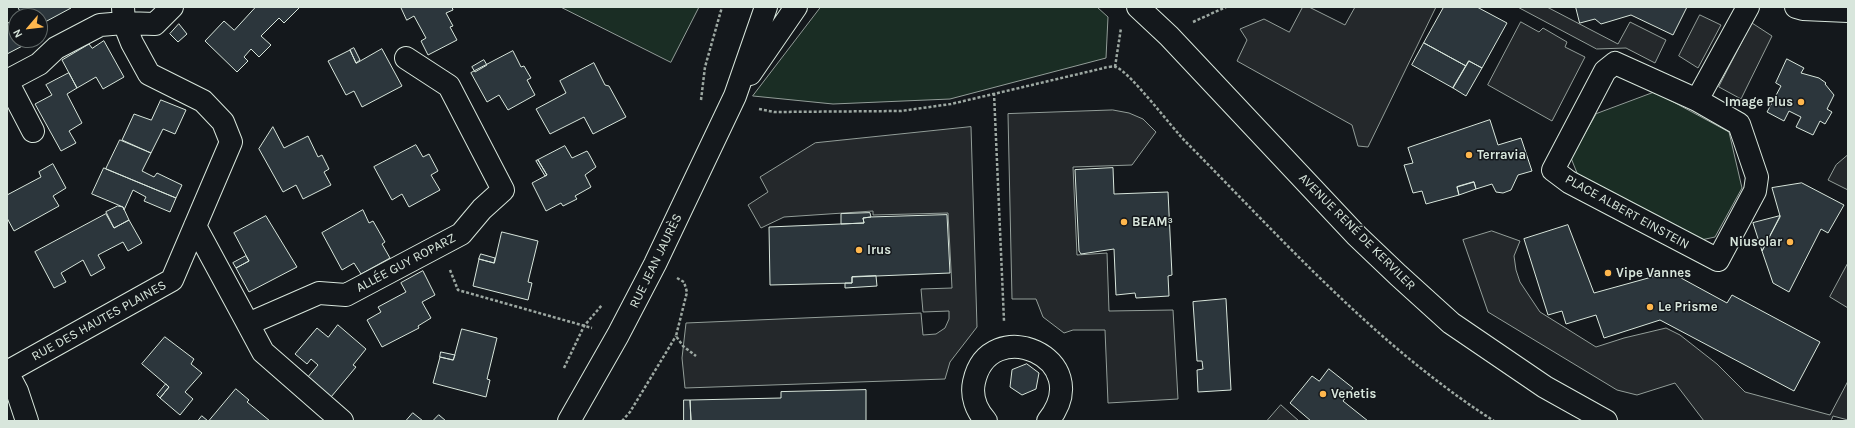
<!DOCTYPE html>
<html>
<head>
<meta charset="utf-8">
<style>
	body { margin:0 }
	#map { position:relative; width:1855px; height:428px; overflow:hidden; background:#14181c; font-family:Karla,sans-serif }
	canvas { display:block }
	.frame { position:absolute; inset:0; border:8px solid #d8e6dc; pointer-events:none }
	.north { position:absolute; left:8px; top:8px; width:40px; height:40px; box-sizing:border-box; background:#14181c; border:1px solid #626a69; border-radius:50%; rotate:242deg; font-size:11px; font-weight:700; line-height:16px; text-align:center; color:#d8e6dc }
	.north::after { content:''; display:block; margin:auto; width:14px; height:18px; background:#ffb74d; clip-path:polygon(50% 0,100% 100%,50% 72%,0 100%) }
</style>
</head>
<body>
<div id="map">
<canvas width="1855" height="428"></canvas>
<div class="frame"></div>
<div class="north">N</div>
</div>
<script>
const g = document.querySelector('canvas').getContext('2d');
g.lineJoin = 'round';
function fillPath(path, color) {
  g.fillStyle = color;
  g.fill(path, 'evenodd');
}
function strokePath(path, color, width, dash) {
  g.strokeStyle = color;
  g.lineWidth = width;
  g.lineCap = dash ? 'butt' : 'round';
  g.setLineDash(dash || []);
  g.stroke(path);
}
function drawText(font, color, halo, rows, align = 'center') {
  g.font = font + ' Karla,sans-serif';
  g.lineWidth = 3;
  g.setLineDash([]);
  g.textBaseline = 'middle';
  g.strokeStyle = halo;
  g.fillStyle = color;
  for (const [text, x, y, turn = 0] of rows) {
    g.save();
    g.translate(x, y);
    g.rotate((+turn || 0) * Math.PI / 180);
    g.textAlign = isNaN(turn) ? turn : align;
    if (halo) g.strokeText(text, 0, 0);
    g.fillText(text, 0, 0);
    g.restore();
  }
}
const green = new Path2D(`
	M 561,7 L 699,7 L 671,62 Z
	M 821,7 L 1097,7 L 1108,17 L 1106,58 L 950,99 L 833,104 L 753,96 Z
	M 1655,92 L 1729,132 L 1742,188 L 1715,237 L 1687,243 L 1583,188 L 1571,158 L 1596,114 Z`);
fillPath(green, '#1a2d24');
strokePath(green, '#939e99', 1);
const parking = new Path2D(`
	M 1303,7 L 1309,7 L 1345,25 L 1355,7 L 1436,7 L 1368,147 L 1358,146 L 1352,125 L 1237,61 L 1247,40 L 1240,29 L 1264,19 L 1289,32 Z
	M 1518,7 L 1547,7 L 1618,44 L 1630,22 L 1666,40 L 1655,63 L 1626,48 L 1597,49 Z
	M 1700,15 L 1721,25 L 1698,68 L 1679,56 Z
	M 1521,22 L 1539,32 L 1543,28 L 1567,42 L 1565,47 L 1585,57 L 1552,121 L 1488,85 Z
	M 1752,23 L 1772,36 L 1741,99 L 1719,87 Z
	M 1113,110 L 1129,113 L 1143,119 L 1156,132 L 1132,165 L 1073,167 L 1077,255 L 1107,253 L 1109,311 L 1173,310 L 1178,399 L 1108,403 L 1105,330 L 1073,330 L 1064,333 L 1043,317 L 1036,299 L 1012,299 L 1008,114 Z
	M 971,127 L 977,327 L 950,362 L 945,379 L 685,388 L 682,358 L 686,323 L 921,313 L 923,335 L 936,334 L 945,328 L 949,319 L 949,311 L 923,312 L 921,289 L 952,288 L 948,213 L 873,215 L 873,211 L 784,217 L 761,228 L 748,205 L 768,192 L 760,177 L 815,143 Z
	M 1848,155 L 1848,190 L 1828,180 L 1836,165 Z
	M 1492,231 L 1520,241 L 1514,256 L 1516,270 L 1520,282 L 1540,312 L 1596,347 L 1624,338 L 1666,328 L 1680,335 L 1717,364 L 1745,392 L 1830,415 L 1848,381 L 1848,420 L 1833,416 L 1831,421 L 1704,421 L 1675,383 L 1637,395 L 1617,390 L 1488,312 L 1463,240 Z
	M 1848,263 L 1848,308 L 1830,297 Z
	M 1281,405 L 1299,421 L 1267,421 Z`);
fillPath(parking, '#24282b');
strokePath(parking, '#939e99', 1);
const building = new Path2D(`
	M 18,7 L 71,7 L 71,8 L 45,22 L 39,12 L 32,16 L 23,16 Z
	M 256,7 L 300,7 L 284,23 L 279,18 L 261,36 L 271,45 L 259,57 L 251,49 L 244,57 L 248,61 L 237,72 L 205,41 L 224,21 L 234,30 Z
	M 401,7 L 452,7 L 453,10 L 446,13 L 453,26 L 450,27 L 457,40 L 428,55 L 421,41 L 426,38 L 414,16 L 407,20 Z
	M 1444,7 L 1477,7 L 1507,23 L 1482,68 L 1469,61 L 1466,66 L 1424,43 Z
	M 1576,7 L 1687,7 L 1673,35 L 1631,15 L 1601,24 L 1595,19 L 1580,23 Z
	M 16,19 L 16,40 L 28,40 L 30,42 L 7,54 L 7,24 Z
	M 179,24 L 187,34 L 178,42 L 170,34 Z
	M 104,41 L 124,77 L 103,89 L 96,77 L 77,88 L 62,60 L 89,44 L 92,48 Z
	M 1424,43 L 1466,66 L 1453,88 L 1412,65 Z
	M 354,48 L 360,60 L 356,63 L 350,50 Z
	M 382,49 L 402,86 L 362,107 L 354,91 L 346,95 L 328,61 L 350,50 L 356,63 Z
	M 513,51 L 521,67 L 524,66 L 531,78 L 527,80 L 535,95 L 508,110 L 499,95 L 487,102 L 471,73 Z
	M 1787,59 L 1804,68 L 1801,73 L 1819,78 L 1826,83 L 1825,84 L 1834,95 L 1827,109 L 1832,112 L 1825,124 L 1820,121 L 1813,135 L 1796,127 L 1801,117 L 1789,111 L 1784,121 L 1767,112 L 1781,86 L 1776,83 Z
	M 484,60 L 487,65 L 475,72 L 472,67 Z
	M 1469,61 L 1482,68 L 1466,96 L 1453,88 Z
	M 594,63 L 605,85 L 609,86 L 626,117 L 593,134 L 584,117 L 550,134 L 536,109 L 566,93 L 560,81 Z
	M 69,73 L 77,88 L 67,94 L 82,123 L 69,131 L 76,143 L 61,151 L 35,104 L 52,95 L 46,85 Z
	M 161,100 L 186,110 L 175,134 L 163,129 L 151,153 L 122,140 L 134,114 L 151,120 Z
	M 1490,120 L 1498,145 L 1521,138 L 1532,171 L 1518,175 L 1511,190 L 1503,193 L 1496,192 L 1492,184 L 1476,189 L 1474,182 L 1457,187 L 1459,195 L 1426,204 L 1422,191 L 1413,193 L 1404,165 L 1413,163 L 1408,148 Z
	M 273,127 L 284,148 L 308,136 L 318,157 L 322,155 L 329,169 L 324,172 L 331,185 L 303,199 L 296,185 L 283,192 L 259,149 Z
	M 120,140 L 151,153 L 142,171 L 154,177 L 157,173 L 182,185 L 176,198 L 106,169 Z
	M 416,145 L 423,157 L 429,154 L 438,171 L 431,175 L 440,190 L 409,207 L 402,194 L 392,200 L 374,167 Z
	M 565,146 L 572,158 L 587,151 L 589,154 L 596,167 L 585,175 L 591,187 L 575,196 L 577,199 L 563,206 L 561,203 L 546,211 L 532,183 L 547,175 L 538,160 Z
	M 538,160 L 547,175 L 545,176 L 536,161 Z
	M 53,164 L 66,188 L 53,196 L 59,206 L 14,231 L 7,218 L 7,195 L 41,177 L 39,172 Z
	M 104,168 L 176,198 L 170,212 L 144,201 L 146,197 L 133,190 L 124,210 L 123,207 L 92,194 Z
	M 1113,168 L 1114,194 L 1168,192 L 1172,275 L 1168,276 L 1169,296 L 1136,298 L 1135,293 L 1116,295 L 1114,249 L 1081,254 L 1079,251 L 1075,170 Z
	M 1474,182 L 1476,189 L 1459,195 L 1457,187 Z
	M 1802,183 L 1844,205 L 1828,233 L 1821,229 L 1789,292 L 1773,283 L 1762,251 L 1780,216 L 1772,188 Z
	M 118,206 L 123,207 L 129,220 L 114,228 L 106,212 Z
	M 363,210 L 369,223 L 373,221 L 385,242 L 382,244 L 390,258 L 361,274 L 354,263 L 342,270 L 322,233 Z
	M 870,213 L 871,217 L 863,218 L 864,223 L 841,224 L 841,214 Z
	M 106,214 L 114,228 L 129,220 L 142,243 L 128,251 L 123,242 L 98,255 L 105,268 L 91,276 L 83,260 L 61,273 L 66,282 L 54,288 L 35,252 Z
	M 947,215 L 950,273 L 852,277 L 852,283 L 770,285 L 769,227 L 864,223 L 863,218 L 871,217 Z
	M 266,216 L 297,267 L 249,292 L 236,268 L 249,261 L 234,233 Z
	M 1780,216 L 1780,217 L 1762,251 L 1753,223 Z
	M 1568,225 L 1594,293 L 1670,272 L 1727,303 L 1732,295 L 1820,342 L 1794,391 L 1660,320 L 1604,338 L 1596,315 L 1566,324 L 1562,311 L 1548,315 L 1524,239 Z
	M 502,232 L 538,241 L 528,282 L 532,283 L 528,300 L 473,286 L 479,259 L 494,263 Z
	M 481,254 L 495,258 L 494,263 L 479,259 Z
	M 246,256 L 249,261 L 236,268 L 233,263 Z
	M 423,271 L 435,295 L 422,302 L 431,318 L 418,326 L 419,328 L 382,347 L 367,320 L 381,312 L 378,307 L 406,292 L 401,283 Z
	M 876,276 L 877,286 L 845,288 L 845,283 L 852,283 L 852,277 Z
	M 1226,299 L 1231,390 L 1198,392 L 1197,370 L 1203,369 L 1202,361 L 1197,361 L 1193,302 Z
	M 338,325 L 366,349 L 353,365 L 356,367 L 331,397 L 307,378 L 318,365 L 311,359 L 307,364 L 295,354 L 317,328 L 328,337 Z
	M 462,329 L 497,338 L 487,379 L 490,380 L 486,397 L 433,383 L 440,357 L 453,360 Z
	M 165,337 L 194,359 L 191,364 L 202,373 L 185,392 L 193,399 L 180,415 L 160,398 L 169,387 L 142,364 Z
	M 441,352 L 455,355 L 453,360 L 440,357 Z
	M 1027,364 L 1039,373 L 1036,389 L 1022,395 L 1010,387 L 1012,370 Z
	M 1329,369 L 1353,388 L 1343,401 L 1368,421 L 1311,421 L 1290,403 L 1312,376 L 1319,381 Z
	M 166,384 L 169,387 L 160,398 L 157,395 Z
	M 236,389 L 249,400 L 247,402 L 270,421 L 209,421 Z
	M 866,390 L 866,421 L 691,421 L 690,400 L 781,398 L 781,392 Z
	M 684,400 L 690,400 L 691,421 L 684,421 Z
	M 413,413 L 423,421 L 406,421 Z
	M 439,415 L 446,421 L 433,421 Z
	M 202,416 L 208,421 L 198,421 Z`);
fillPath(building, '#2c363c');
strokePath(building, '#d8e6dc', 1);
const minor = new Path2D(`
	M 1796,7 L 1803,9 L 1848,11
	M 1615,63 L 1697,100 L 1739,124 L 1757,177 L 1755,191 L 1718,260 L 1569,182 L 1553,170 L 1605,71 Z
	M 7,81 L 39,64 L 56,48 L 100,25 L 124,23 L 155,24 L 172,7
	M 7,81 L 33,131
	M 1697,100 L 1748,7
	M 195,226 L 248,324 L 319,293 L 346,295 L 461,234 L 482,209 L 503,190 L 449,86 L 406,58
	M 248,324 L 263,352 L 342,421
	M 7,372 L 172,280 L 231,142 L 223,122 L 203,101 L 149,74 L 132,43 L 124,23 L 123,7
	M 7,372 L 17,391 L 27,421
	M 986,421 C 976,410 971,396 974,382 C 989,312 1098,358 1048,421`);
const major = new Path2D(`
	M 1138,7 L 1169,36 L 1356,235 L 1398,275 L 1451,323 L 1545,387 L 1606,421
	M 750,74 L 796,7
	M 569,421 L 618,335 L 655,264 L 735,96 L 766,7`);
strokePath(minor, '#d8e6dc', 24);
strokePath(major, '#d8e6dc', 24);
strokePath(new Path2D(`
	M 1193,22 L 1226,7
	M 1115,67 L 1121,28
	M 994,93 L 1004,321
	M 701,100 L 705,67 L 722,7
	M 759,109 L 774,112 L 901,111 L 951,104 L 1104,68 C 1107,67 1113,66 1116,67 C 1131,73 1171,127 1186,142 C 1283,240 1377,346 1494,421
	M 450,270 L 458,290 L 592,328
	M 677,278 L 684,282 L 687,292 L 676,336 L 683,346 L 696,356
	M 564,368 L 584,326 L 602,305
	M 622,421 L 630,412 L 676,336`), '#9da8a2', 2.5, [3, 2]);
strokePath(minor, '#14181c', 22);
strokePath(major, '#14181c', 22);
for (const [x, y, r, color] of [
	[1801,102,4,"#ffb74d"],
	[1469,155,4,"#ffb74d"],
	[1124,222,4,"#ffb74d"],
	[1790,242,4,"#ffb74d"],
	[859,250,4,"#ffb74d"],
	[1608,273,4,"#ffb74d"],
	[1650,307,4,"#ffb74d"],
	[1323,394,4,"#ffb74d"]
]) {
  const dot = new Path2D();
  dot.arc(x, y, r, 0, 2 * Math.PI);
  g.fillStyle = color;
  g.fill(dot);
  strokePath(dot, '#14181c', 1.5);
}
drawText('bold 13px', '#d8e6dc', '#14181c', [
	["Image Plus",1793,102,"right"],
	["Terravia",1477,155],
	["BEAM³",1132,222],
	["Niusolar",1782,242,"right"],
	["Irus",867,250],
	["Vipe Vannes",1616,273],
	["Le Prisme",1658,307],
	["Venetis",1331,394]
], 'left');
drawText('13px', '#d8e6dc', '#14181c', [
	["PLACE ALBERT EINSTEIN",1627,212,29],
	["AVENUE RENÉ DE KERVILER",1357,232,45],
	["RUE JEAN JAURÈS",656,261,-64],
	["ALLÉE GUY ROPARZ",406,263,-28],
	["RUE DES HAUTES PLAINES",99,321,-29]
]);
</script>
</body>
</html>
